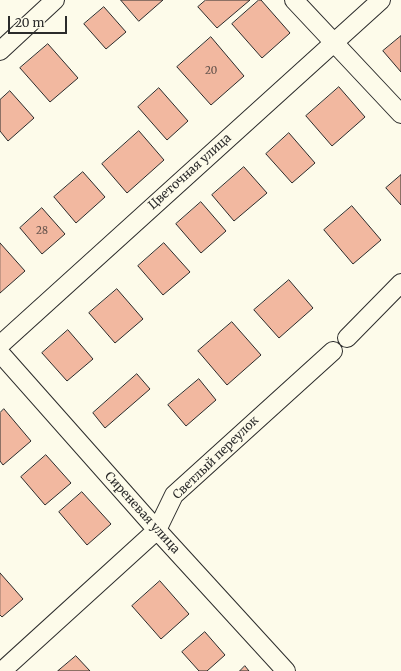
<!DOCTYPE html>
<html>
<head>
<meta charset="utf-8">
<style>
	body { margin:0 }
	#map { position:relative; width:401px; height:671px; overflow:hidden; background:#fdfbea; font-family:Merriweather,serif }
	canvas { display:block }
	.scale { position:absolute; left:8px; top:16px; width:59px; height:18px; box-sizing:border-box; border:2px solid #2b2b2b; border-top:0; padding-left:5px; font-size:12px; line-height:14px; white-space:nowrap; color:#2b2b2b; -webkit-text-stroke:3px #fdfbea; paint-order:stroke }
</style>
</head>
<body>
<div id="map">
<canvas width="401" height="671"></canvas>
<div class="scale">20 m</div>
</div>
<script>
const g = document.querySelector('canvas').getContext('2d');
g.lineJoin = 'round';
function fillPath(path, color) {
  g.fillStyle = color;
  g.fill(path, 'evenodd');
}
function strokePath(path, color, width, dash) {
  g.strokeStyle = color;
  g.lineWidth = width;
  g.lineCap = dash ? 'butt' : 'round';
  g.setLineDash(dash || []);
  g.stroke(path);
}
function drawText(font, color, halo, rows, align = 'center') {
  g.font = font + ' Merriweather,serif';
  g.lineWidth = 3;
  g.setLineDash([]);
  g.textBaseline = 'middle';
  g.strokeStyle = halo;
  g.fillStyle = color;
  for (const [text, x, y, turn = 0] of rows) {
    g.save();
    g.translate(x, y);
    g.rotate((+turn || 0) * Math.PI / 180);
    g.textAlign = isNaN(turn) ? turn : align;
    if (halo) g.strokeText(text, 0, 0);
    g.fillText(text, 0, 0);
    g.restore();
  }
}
const building = new Path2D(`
	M 121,0 L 163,0 L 139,21 Z
	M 206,0 L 250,0 L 217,28 L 198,7 Z
	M 259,0 L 261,0 L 290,33 L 262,58 L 232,24 Z
	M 104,7 L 126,32 L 106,49 L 84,24 Z
	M 401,36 L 401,72 L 383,51 Z
	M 211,37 L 244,76 L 211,105 L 177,67 Z
	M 48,44 L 78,78 L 50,102 L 20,68 Z
	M 339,87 L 365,117 L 332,146 L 306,116 Z
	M 159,88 L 188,121 L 167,140 L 138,107 Z
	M 10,91 L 34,118 L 8,141 L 0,131 L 0,100 Z
	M 139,131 L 164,160 L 127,193 L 102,164 Z
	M 289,133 L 315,163 L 292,183 L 266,154 Z
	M 244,167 L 267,193 L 234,221 L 212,195 Z
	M 83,172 L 105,197 L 76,223 L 54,197 Z
	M 401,175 L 401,205 L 386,188 Z
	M 201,202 L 226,231 L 201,253 L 176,224 Z
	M 352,206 L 381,240 L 353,264 L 324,230 Z
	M 42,208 L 65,234 L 42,254 L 20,228 Z
	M 0,243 L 25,271 L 0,293 Z
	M 164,243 L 190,272 L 163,295 L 138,266 Z
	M 289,280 L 313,308 L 279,338 L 254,310 Z
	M 117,289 L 143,319 L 115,343 L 89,313 Z
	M 232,322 L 261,355 L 227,385 L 198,351 Z
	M 68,330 L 93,359 L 67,381 L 42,353 Z
	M 137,374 L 150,389 L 105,428 L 93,413 Z
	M 199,379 L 216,400 L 186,426 L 168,405 Z
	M 4,409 L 31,441 L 3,465 L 0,461 L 0,413 Z
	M 46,455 L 71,483 L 45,505 L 21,477 Z
	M 82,492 L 111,524 L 87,545 L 59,512 Z
	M 0,573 L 23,599 L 2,617 L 0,615 Z
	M 160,581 L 189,614 L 161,639 L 132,606 Z
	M 205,632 L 225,655 L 207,671 L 199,671 L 182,652 Z
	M 76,656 L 90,671 L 58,671 Z
	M 245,666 L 249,671 L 240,671 Z`);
fillPath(building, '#f2b8a0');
strokePath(building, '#2b2b2b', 1);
const minor = new Path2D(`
	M 294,0 L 401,114
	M 0,51 L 55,0
	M 347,338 L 401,283
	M 0,345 L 381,0
	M 0,353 L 157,530 L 286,671
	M 2,671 L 157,530 L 174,495 L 333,351`);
strokePath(minor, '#2b2b2b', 20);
strokePath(minor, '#fdfbea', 18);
drawText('10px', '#5d4e48', null, [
	["20",211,71],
	["28",42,231]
]);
drawText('12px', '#2b2b2b', '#fdfbea', [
	["Цветочная улица",190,172,-42],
	["Светлый переулок",216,458,-44],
	["Сиреневая улица",142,513,48]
]);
</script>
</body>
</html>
